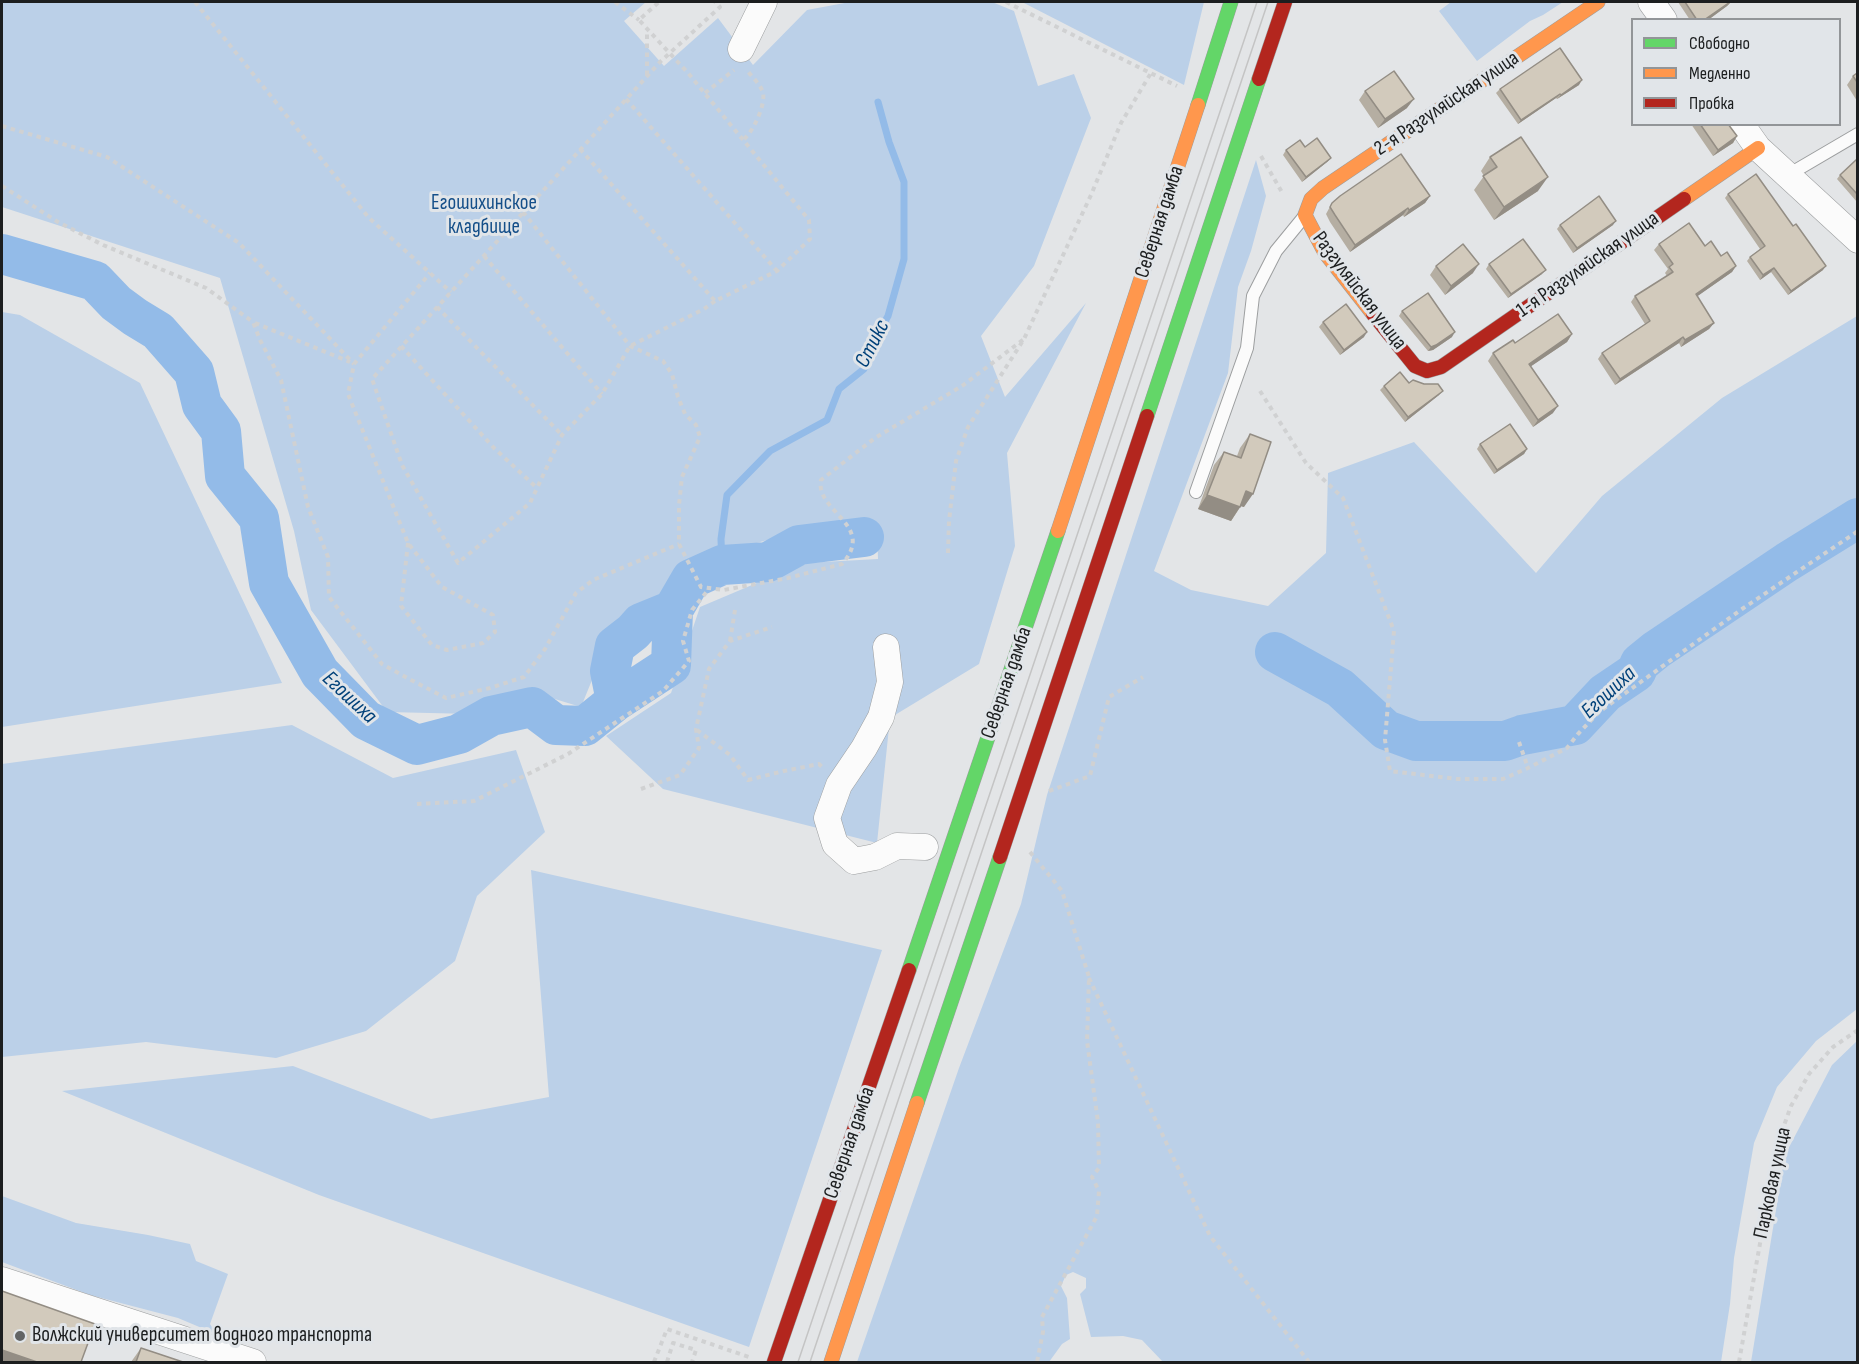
<!DOCTYPE html>
<html>
<head>
<meta charset="utf-8">
<style>
	body { margin:0 }
	#map { position:relative; width:1859px; height:1364px; overflow:hidden; background:#e3e5e7; font-family:"Sofia Sans Condensed",sans-serif }
	canvas { display:block }
	.frame { position:absolute; inset:0; border:3px solid #1c1e1f; pointer-events:none }
	.legend { position:absolute; left:1631px; top:18px; width:210px; height:108px; box-sizing:border-box; background:#e1e5e9; border:2px solid #929598; margin:0; padding:8px 10px; list-style:none; font-size:18px; color:#1c1e1f }
	.legend li { display:flex; align-items:center; gap:12px; height:30px }
	.legend b { width:30px; border:2px solid #929598 }
</style>
</head>
<body>
<div id="map">
<canvas width="1859" height="1364"></canvas>
<div class="frame"></div>
<ul class="legend">
<li><b style="height:8px;background:#63d668"></b>Свободно</li>
<li><b style="height:8px;background:#ff974d"></b>Медленно</li>
<li><b style="height:8px;background:#b3261e"></b>Пробка</li>
</ul>
</div>
<script>
const g = document.querySelector('canvas').getContext('2d');
g.lineJoin = 'round';
function fillPath(path, color) {
  g.fillStyle = color;
  g.fill(path, 'evenodd');
}
function strokePath(path, color, width, dash) {
  g.strokeStyle = color;
  g.lineWidth = width;
  g.lineCap = dash ? 'butt' : 'round';
  g.setLineDash(dash || []);
  g.stroke(path);
}
function drawText(font, color, halo, rows, align = 'center') {
  g.font = font + ' "Sofia Sans Condensed",sans-serif';
  g.lineWidth = 6;
  g.setLineDash([]);
  g.textBaseline = 'middle';
  g.strokeStyle = halo;
  g.fillStyle = color;
  for (const [text, x, y, turn = 0] of rows) {
    g.save();
    g.translate(x, y);
    g.rotate((+turn || 0) * Math.PI / 180);
    g.textAlign = isNaN(turn) ? turn : align;
    if (halo) g.strokeText(text, 0, 0);
    g.fillText(text, 0, 0);
    g.restore();
  }
}
fillPath(new Path2D(`
	M 2,2 L 646,2 L 624,21 L 664,66 L 718,18 L 753,65 L 807,10 L 850,2 L 992,2 L 1014,11 L 1038,86 L 1074,74 L 1091,118 L 1034,266 L 981,336 L 1005,397 L 1086,303 L 1007,453 L 1015,546 L 979,664 L 890,718 L 877,843 L 663,789 L 606,736 L 671,693 L 700,607 L 804,563 L 878,559 L 877,524 L 814,527 L 717,554 L 682,574 L 653,608 L 625,623 L 603,653 L 581,707 L 522,689 L 472,714 L 387,712 L 311,610 L 294,531 L 220,278 L 2,207 Z
	M 1022,2 L 1204,2 L 1184,85 Z
	M 1451,2 L 1563,2 L 1543,15 L 1530,21 L 1477,61 L 1439,11 Z
	M 1256,160 L 1266,196 L 1251,251 L 1238,287 L 1228,373 L 1154,571 L 1191,590 L 1268,606 L 1326,553 L 1328,473 L 1414,442 L 1536,573 L 1602,496 L 1722,398 L 1857,316 L 1857,1009 L 1816,1041 L 1777,1087 L 1754,1143 L 1734,1258 L 1730,1304 L 1721,1362 L 1163,1362 L 1142,1340 L 1123,1336 L 1091,1337 L 1080,1294 L 1086,1288 L 1086,1278 L 1073,1272 L 1066,1275 L 1061,1286 L 1067,1298 L 1070,1339 L 1062,1344 L 1049,1362 L 857,1362 L 959,1068 L 1021,904 L 1047,795 Z
	M 2,312 L 20,315 L 140,383 L 282,683 L 2,727 Z
	M 292,725 L 393,778 L 516,750 L 545,832 L 477,896 L 455,961 L 366,1031 L 276,1058 L 146,1042 L 2,1057 L 2,764 Z
	M 531,870 L 882,950 L 749,1347 L 319,1195 L 62,1091 L 293,1066 L 431,1119 L 549,1097 Z
	M 1857,1041 L 1857,1362 L 1751,1362 L 1785,1155 L 1832,1065 Z
	M 2,1196 L 76,1223 L 148,1235 L 190,1244 L 196,1261 L 228,1274 L 210,1324 L 216,1334 L 178,1318 L 90,1295 L 2,1262 Z`), '#bbd0e8');
strokePath(new Path2D(`
	M 722,565 L 721,539 L 727,495 L 770,451 L 827,420 L 839,389 L 864,369 L 868,351 L 888,316 L 904,259 L 904,182 L 889,142 L 878,102`), '#93bbe8', 7);
strokePath(new Path2D(`
	M 2,254 L 95,281 L 116,303 L 135,317 L 158,331 L 194,372 L 202,405 L 221,431 L 225,476 L 259,518 L 269,583 L 320,673 L 366,720 L 417,745 L 459,734 L 491,716 L 532,707 L 556,725 L 585,726 L 616,701 L 671,665 L 673,610 L 691,579 L 722,565 L 768,562 L 799,545 L 864,537
	M 1275,652 L 1340,688 L 1386,730 L 1416,741 L 1505,741 L 1522,735 L 1575,725 L 1605,693 L 1636,672 L 1640,663 L 1656,650 L 1787,562 L 1858,518
	M 616,701 L 610,671 L 615,646 L 633,632 L 641,623 L 673,610`), '#93bbe8', 40);
const lane = new Path2D(`
	M 1788,175 L 1858,134
	M 1196,492 L 1247,348 L 1253,296 L 1276,251 L 1303,218`);
const street = new Path2D(`
	M 1651,2 L 1664,20
	M 741,49 L 764,2
	M 1741,124 L 1758,148 L 1858,240
	M 886,647 L 890,682 L 881,717 L 864,748 L 839,785 L 827,818 L 835,844 L 854,861 L 875,857 L 897,846 L 925,847
	M 2,1280 L 253,1362`);
const fast = new Path2D(`
	M 1198,105 L 1231,2
	M 1147,416 L 1259,79
	M 909,970 L 1058,531
	M 917,1103 L 1000,857`);
const slow = new Path2D(`
	M 1684,199 L 1758,148
	M 1373,314 L 1325,253 L 1305,215 L 1311,199 L 1323,188 L 1598,2
	M 1058,531 L 1198,105
	M 831,1362 L 917,1103`);
const jam = new Path2D(`
	M 1259,79 L 1285,2
	M 1373,314 L 1415,366 L 1427,371 L 1441,367 L 1684,199
	M 1000,857 L 1147,416
	M 774,1362 L 909,970`);
strokePath(lane, '#9c9e9f', 14);
strokePath(street, '#9c9e9f', 27);
strokePath(fast, '#9c9e9f', 15);
strokePath(slow, '#9c9e9f', 15);
strokePath(jam, '#9c9e9f', 15);
strokePath(new Path2D(`
	M 195,2 L 369,218 L 451,292
	M 615,2 L 639,20
	M 1006,2 L 1177,86
	M 647,75 L 647,29
	M 705,93 L 734,70
	M 626,99 L 777,271
	M 2,126 L 107,157 L 239,243 L 354,364
	M 744,139 C 753,132 768,101 762,90 C 759,83 751,76 747,70
	M 580,149 L 715,301 L 777,271 L 810,239 L 809,220 L 688,73 L 639,20 L 659,2
	M 1261,156 L 1283,194
	M 2,186 L 58,222 L 103,245 L 206,288 L 253,322 L 260,340 L 281,380 L 308,507 L 328,557 L 329,597 L 382,664 L 411,680 L 446,698 L 490,688 L 524,677 L 545,649 L 576,593 L 593,580 L 679,544
	M 523,212 L 630,346 L 663,361 L 672,374 L 678,397 L 685,414 L 696,425 L 700,437 L 682,477 L 679,505 L 679,544 L 701,587 L 724,590 L 788,578 L 842,564 C 877,525 815,512 821,480 L 875,438 L 962,386 L 1024,339
	M 484,256 L 602,394
	M 715,301 L 704,309 L 630,346 L 602,394 L 562,435 L 530,503 L 458,563 L 402,465 L 372,379 L 660,62 L 720,7 L 715,2
	M 437,307 L 562,435
	M 255,323 L 350,362
	M 401,346 L 494,448 L 537,488
	M 1260,391 L 1306,463 L 1343,498 L 1394,631 L 1385,740 L 1390,771 L 1457,779 L 1503,779 L 1528,768 L 1567,748 L 1578,734 L 1599,712 L 1742,609 L 1858,531
	M 408,543 L 401,606 L 432,645 L 447,650 L 483,643 L 495,632 L 493,615 L 442,587 L 408,543 L 348,394 L 354,364 L 430,273
	M 948,553 L 949,521 L 956,461 L 968,427 L 1024,339 L 1091,195 L 1121,123 L 1151,73
	M 730,641 L 735,610
	M 697,730 L 730,755 L 748,780 L 784,771 L 819,764 L 823,768
	M 1519,742 L 1528,768
	M 641,789 L 680,775 L 699,748 L 696,729 L 709,669 L 730,641 L 772,627
	M 1049,791 L 1090,776 L 1109,697 L 1143,677
	M 417,804 L 474,801 L 568,754 L 663,691 L 689,661 L 683,641 L 692,610 L 709,589
	M 1030,852 L 1062,891 L 1089,977 L 1087,1041 L 1098,1122 L 1099,1168 L 1092,1177 L 1099,1191 L 1097,1216 L 1042,1317 L 1043,1332 L 1037,1362
	M 1089,978 L 1210,1236 L 1309,1362
	M 654,1362 L 667,1329 L 749,1357
	M 667,1362 L 673,1343 L 696,1350 L 692,1362
	M 1739,1362 L 1778,1142 L 1791,1106 L 1809,1074 L 1833,1047 L 1858,1030`), '#d0d1d2', 4, [4.5, 4.5]);
strokePath(lane, '#fbfbfb', 12);
strokePath(street, '#fbfbfb', 26);
strokePath(fast, '#63d668', 14);
strokePath(slow, '#ff974d', 14);
strokePath(jam, '#b3261e', 14);
strokePath(new Path2D(`
	M 798,1362 L 1257,2
	M 810,1362 L 1268,2`), '#c4c4c4', 1.5);
fillPath(new Path2D(`
	M 1678,2 L 1731,2 L 1727,6 L 1708,20 L 1690,20 Z
	M 1857,73 L 1857,101 L 1847,85 L 1853,76 Z
	M 1579,85 L 1557,99 L 1556,98 L 1518,124 L 1496,93 L 1500,89 Z
	M 1365,91 L 1407,108 L 1378,128 L 1359,100 Z
	M 1691,124 L 1728,124 L 1737,136 L 1733,143 L 1713,156 Z
	M 1286,150 L 1331,158 L 1327,162 L 1302,182 L 1283,155 Z
	M 1490,157 L 1538,191 L 1494,220 L 1474,190 L 1484,176 L 1481,171 Z
	M 1857,159 L 1857,202 L 1837,179 L 1840,175 Z
	M 1728,194 L 1823,270 L 1788,295 L 1771,272 L 1760,280 L 1747,261 L 1750,257 L 1760,249 L 1725,198 Z
	M 1430,196 L 1425,203 L 1404,217 L 1403,215 L 1350,252 L 1330,222 L 1326,214 L 1332,203 Z
	M 1560,225 L 1613,225 L 1573,253 L 1557,229 Z
	M 1659,244 L 1705,246 L 1736,266 L 1732,272 L 1697,296 L 1714,323 L 1709,329 L 1681,347 L 1679,343 L 1615,385 L 1598,359 L 1602,353 L 1645,324 L 1631,302 L 1635,296 L 1667,276 L 1665,273 L 1668,269 L 1654,250 Z
	M 1489,264 L 1542,274 L 1508,298 L 1486,269 Z
	M 1436,266 L 1473,273 L 1445,295 L 1430,275 Z
	M 1402,311 L 1452,337 L 1433,350 L 1428,351 L 1399,316 Z
	M 1323,322 L 1364,337 L 1340,355 L 1319,327 Z
	M 1572,334 L 1567,342 L 1531,366 L 1553,413 L 1533,427 L 1488,361 L 1493,353 L 1515,343 Z
	M 1384,386 L 1439,395 L 1405,422 L 1380,390 Z
	M 1250,434 L 1244,507 L 1241,506 L 1231,521 L 1198,509 L 1214,465 L 1224,452 L 1237,456 L 1240,448 Z
	M 1480,444 L 1527,449 L 1524,454 L 1494,474 L 1477,449 Z
	M 141,1348 L 183,1362 L 131,1362 Z`), '#b5aea2');
fillPath(new Path2D(`
	M 1731,2 L 1727,6 L 1708,20 L 1704,20 Z
	M 1582,80 L 1579,85 L 1557,99 L 1561,95 Z
	M 1560,94 L 1556,98 L 1518,124 L 1521,120 Z
	M 1414,99 L 1407,108 L 1378,128 L 1385,119 Z
	M 1737,136 L 1733,143 L 1713,156 L 1718,150 Z
	M 1331,158 L 1327,162 L 1302,182 L 1306,177 Z
	M 1548,177 L 1538,191 L 1494,220 L 1504,207 Z
	M 1430,196 L 1425,203 L 1404,217 L 1409,210 Z
	M 1408,208 L 1403,215 L 1350,252 L 1355,245 Z
	M 1616,221 L 1613,225 L 1573,253 L 1577,248 Z
	M 1479,264 L 1473,273 L 1445,295 L 1451,286 Z
	M 1736,266 L 1732,272 L 1692,300 L 1696,294 Z
	M 1826,266 L 1823,270 L 1788,295 L 1791,291 Z
	M 1774,268 L 1771,272 L 1760,280 L 1763,275 Z
	M 1546,270 L 1542,274 L 1508,298 L 1511,294 Z
	M 1714,323 L 1709,329 L 1681,347 L 1685,340 Z
	M 1367,332 L 1364,337 L 1340,355 L 1344,350 Z
	M 1455,332 L 1452,337 L 1433,350 L 1428,351 L 1431,347 Z
	M 1572,334 L 1567,342 L 1524,371 L 1529,364 Z
	M 1683,337 L 1679,343 L 1615,385 L 1620,379 Z
	M 1443,391 L 1439,395 L 1405,422 L 1408,417 Z
	M 1558,406 L 1553,413 L 1533,427 L 1538,420 Z
	M 1527,449 L 1524,454 L 1494,474 L 1497,470 Z
	M 1246,491 L 1253,494 L 1244,507 L 1236,505 Z
	M 1207,495 L 1240,507 L 1231,521 L 1198,509 Z
	M 2,1350 L 37,1362 L 2,1362 Z`), '#938d84');
const building = new Path2D(`
	M 1685,2 L 1730,2 L 1704,20 L 1697,20 Z
	M 1560,48 L 1582,80 L 1561,95 L 1560,94 L 1521,120 L 1500,89 Z
	M 1394,71 L 1414,99 L 1385,119 L 1365,91 Z
	M 1857,73 L 1857,82 L 1853,76 Z
	M 1700,124 L 1728,124 L 1737,136 L 1718,150 Z
	M 1521,137 L 1548,177 L 1504,207 L 1483,176 L 1497,167 L 1490,157 Z
	M 1317,138 L 1331,158 L 1306,177 L 1286,150 L 1300,140 L 1305,147 Z
	M 1401,154 L 1430,196 L 1409,210 L 1408,208 L 1355,245 L 1335,215 L 1330,207 L 1332,203 L 1340,196 Z
	M 1857,159 L 1857,194 L 1840,175 Z
	M 1756,174 L 1793,226 L 1796,224 L 1826,266 L 1791,291 L 1774,268 L 1763,275 L 1750,257 L 1765,246 L 1728,194 Z
	M 1599,196 L 1616,221 L 1577,248 L 1560,225 Z
	M 1689,223 L 1705,246 L 1711,241 L 1721,256 L 1727,252 L 1736,266 L 1696,294 L 1714,323 L 1685,340 L 1683,337 L 1620,379 L 1602,353 L 1650,321 L 1635,296 L 1673,272 L 1669,267 L 1673,264 L 1659,244 Z
	M 1523,239 L 1546,270 L 1511,294 L 1489,264 Z
	M 1463,244 L 1479,264 L 1451,286 L 1436,266 Z
	M 1428,293 L 1455,332 L 1436,345 L 1431,347 L 1402,311 Z
	M 1346,304 L 1367,332 L 1344,350 L 1323,322 Z
	M 1558,314 L 1572,334 L 1529,364 L 1558,406 L 1538,420 L 1493,353 L 1513,340 L 1515,343 Z
	M 1400,372 L 1409,383 L 1413,380 L 1424,384 L 1438,384 L 1443,391 L 1408,417 L 1384,386 Z
	M 1510,424 L 1527,449 L 1497,470 L 1480,444 Z
	M 1250,434 L 1271,442 L 1253,494 L 1246,491 L 1240,507 L 1207,495 L 1224,452 L 1241,458 Z
	M 2,1291 L 95,1324 L 81,1362 L 37,1362 L 2,1350 Z
	M 141,1348 L 183,1362 L 136,1362 Z`);
fillPath(building, '#d2cabc');
strokePath(building, '#938d84', 1.5);
for (const [x, y, r, color] of [
	[20,1336,6,"#626465"]
]) {
  const dot = new Path2D();
  dot.arc(x, y, r, 0, 2 * Math.PI);
  g.fillStyle = color;
  g.fill(dot);
  strokePath(dot, '#e1e5e9', 2);
}
drawText('21px', '#1c1e1f', '#e1e5e9', [
	["2-я Разгуляйская улица",1447,104,-34],
	["Северная дамба",1160,222,-72],
	["1-я Разгуляйская улица",1588,265,-35],
	["Разгуляйская улица",1359,291,53],
	["Северная дамба",1007,683,-71],
	["Северная дамба",850,1143,-71],
	["Парковая улица",1773,1183,-78]
]);
drawText('21px', '#154f89', '#e1e5e9', [
	["Егошихинское",484,204],
	["кладбище",484,228]
]);
drawText('21px', '#1c1e1f', '#e1e5e9', [
	["Волжский университет водного транспорта",32,1336]
], 'left');
drawText('italic 22px', '#004179', '#e1e5e9', [
	["Стикс",873,344,-63],
	["Егошиха",1609,693,-43],
	["Егошиха",349,698,43]
]);
</script>
</body>
</html>
